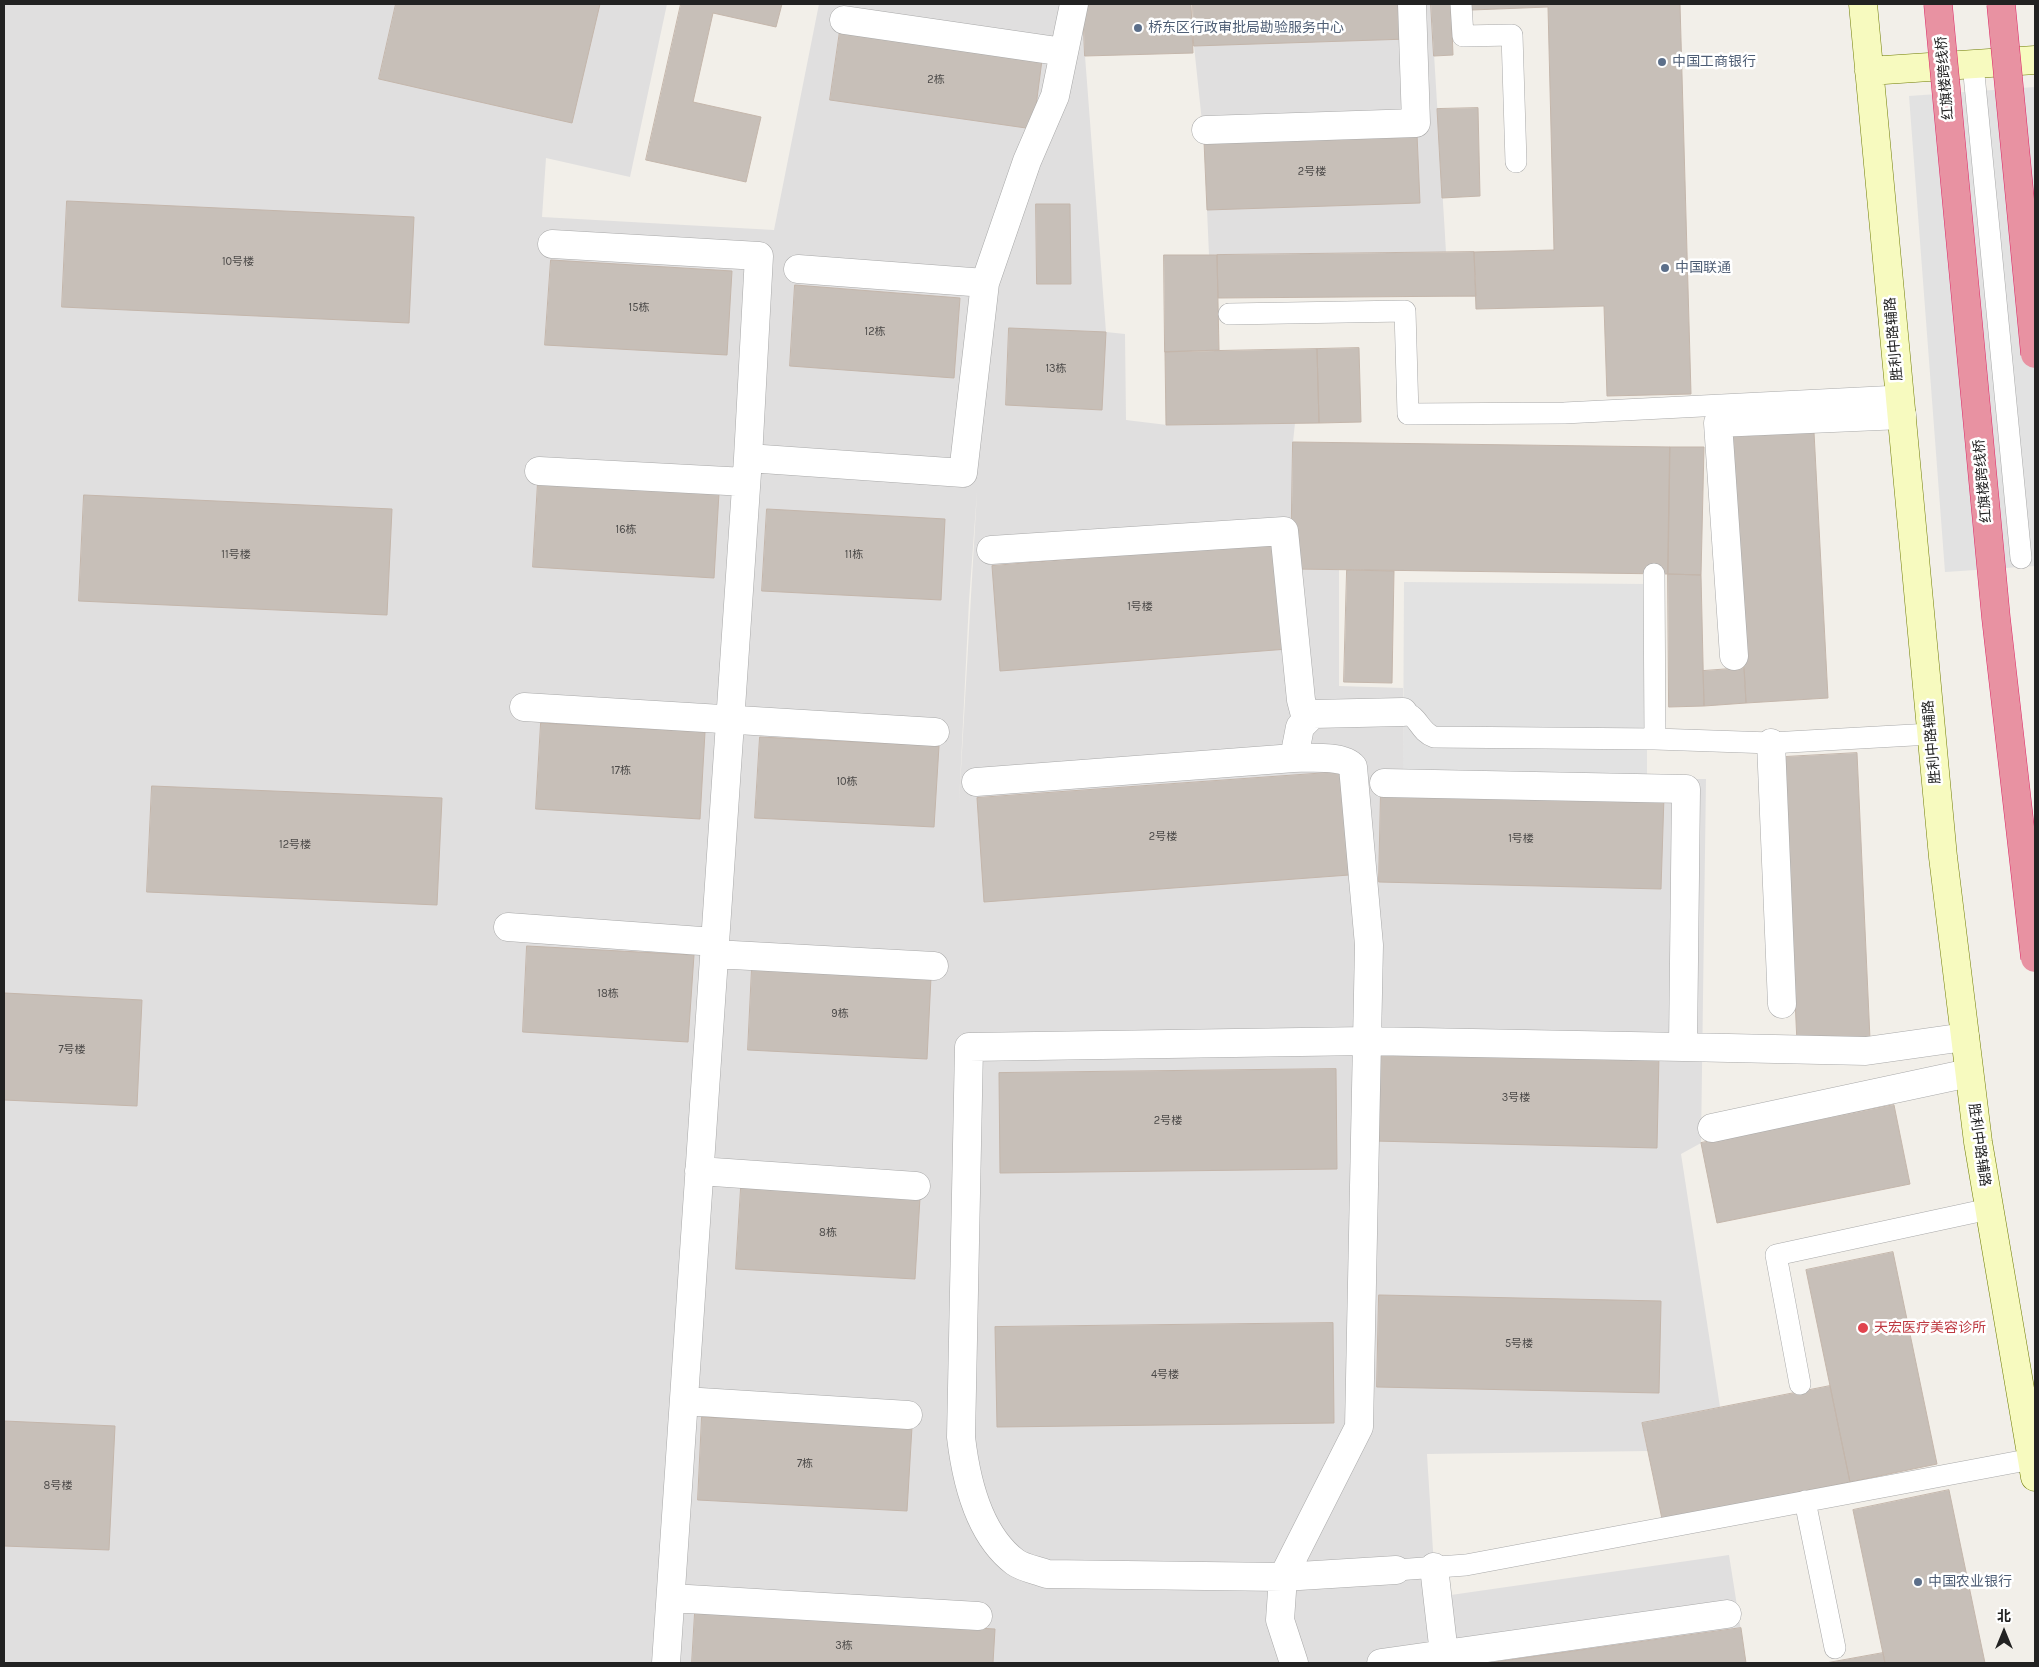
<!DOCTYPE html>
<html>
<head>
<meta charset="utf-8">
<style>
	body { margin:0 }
	#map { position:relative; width:2039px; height:1667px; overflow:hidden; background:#f2efe9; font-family:Karla,"Noto Sans SC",sans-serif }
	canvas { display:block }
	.frame { position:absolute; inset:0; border:5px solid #222; pointer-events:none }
	.north { position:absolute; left:1979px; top:1607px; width:50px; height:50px; -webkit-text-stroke:4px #fff; paint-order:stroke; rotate:0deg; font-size:14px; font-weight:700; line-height:20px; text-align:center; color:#222 }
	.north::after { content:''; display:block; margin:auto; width:18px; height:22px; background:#222; clip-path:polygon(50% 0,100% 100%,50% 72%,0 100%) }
</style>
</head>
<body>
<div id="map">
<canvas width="2039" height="1667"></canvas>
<div class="frame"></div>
<div class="north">北</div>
</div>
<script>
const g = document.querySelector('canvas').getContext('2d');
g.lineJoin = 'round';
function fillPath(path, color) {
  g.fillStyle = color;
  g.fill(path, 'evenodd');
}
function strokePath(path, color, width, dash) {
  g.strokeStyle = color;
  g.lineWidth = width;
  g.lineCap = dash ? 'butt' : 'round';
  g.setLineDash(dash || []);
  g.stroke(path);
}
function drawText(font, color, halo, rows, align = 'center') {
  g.font = font + ' Karla,"Noto Sans SC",sans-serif';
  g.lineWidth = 5;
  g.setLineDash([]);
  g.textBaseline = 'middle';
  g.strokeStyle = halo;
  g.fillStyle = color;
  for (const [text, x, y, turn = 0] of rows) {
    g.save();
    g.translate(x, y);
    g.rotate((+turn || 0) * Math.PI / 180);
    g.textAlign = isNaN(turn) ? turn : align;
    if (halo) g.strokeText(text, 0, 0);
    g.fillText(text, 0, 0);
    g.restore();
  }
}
fillPath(new Path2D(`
	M 4,4 L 667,4 L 630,177 L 546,158 L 542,217 L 774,230 L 819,4 L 1083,4 L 1085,56 L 1106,332 L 1125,334 L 1126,420 L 1167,425 L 1295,423 L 1293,442 L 1291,569 L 1339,570 L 1339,686 L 1403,688 L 1404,778 L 1706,779 L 1701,1143 L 1681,1154 L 1720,1407 L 1642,1423 L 1648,1451 L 1427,1454 L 1434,1567 L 1437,1597 L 1729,1555 L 1746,1663 L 4,1663 ZM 977,492 L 959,804 L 969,601 Z
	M 1193,4 L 1431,4 L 1446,252 L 1209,255 L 1204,141 L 1194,46 Z`), '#e0dfdf');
fillPath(new Path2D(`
	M 2035,87 L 2035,566 L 1945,572 L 1909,96 Z
	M 1404,582 L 1647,584 L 1647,779 L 1403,778 Z`), '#e2e2e2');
const building = new Path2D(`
	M 396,4 L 600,4 L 572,123 L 379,79 Z
	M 681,4 L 782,4 L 776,27 L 713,13 L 693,102 L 761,117 L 746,182 L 646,160 Z
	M 1083,4 L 1191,4 L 1193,53 L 1085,56 Z
	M 1193,4 L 1406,4 L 1408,39 L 1194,46 Z
	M 1431,4 L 1451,4 L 1453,55 L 1434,56 Z
	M 1472,4 L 1680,4 L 1691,394 L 1607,396 L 1604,306 L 1476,309 L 1474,252 L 1554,250 L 1548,7 L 1472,10 Z
	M 840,31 L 1042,60 L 1033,129 L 830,100 Z
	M 1478,108 L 1480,196 L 1442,198 L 1437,109 Z
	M 1417,134 L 1420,203 L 1207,210 L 1204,141 Z
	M 67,201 L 414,217 L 409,323 L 62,307 Z
	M 1036,204 L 1070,204 L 1071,284 L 1037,284 Z
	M 1474,252 L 1476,296 L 1218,298 L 1217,255 Z
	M 1164,255 L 1217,255 L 1219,350 L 1165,352 Z
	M 551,260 L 732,271 L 727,355 L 545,345 Z
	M 795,285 L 960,298 L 954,378 L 790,366 Z
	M 1009,328 L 1106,332 L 1102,410 L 1006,405 Z
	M 1359,348 L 1361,422 L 1319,423 L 1317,349 Z
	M 1317,349 L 1319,423 L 1166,425 L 1165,352 Z
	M 1814,432 L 1828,698 L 1746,703 L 1732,437 Z
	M 1293,442 L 1670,447 L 1668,574 L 1291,569 Z
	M 1670,447 L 1704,447 L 1701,575 L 1668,574 Z
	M 538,482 L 719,493 L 714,578 L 533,567 Z
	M 84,495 L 392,509 L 387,615 L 79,601 Z
	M 767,509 L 945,519 L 941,600 L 762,591 Z
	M 1279,543 L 1288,649 L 1000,671 L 992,566 Z
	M 1347,570 L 1394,571 L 1392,683 L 1344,682 Z
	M 1668,574 L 1701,575 L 1704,706 L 1669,707 Z
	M 1744,668 L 1746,703 L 1704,706 L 1703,671 Z
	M 541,723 L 705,732 L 700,819 L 536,809 Z
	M 760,737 L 939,746 L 934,827 L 755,818 Z
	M 1857,753 L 1870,1039 L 1797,1043 L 1784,757 Z
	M 1341,772 L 1349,875 L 984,902 L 977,798 Z
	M 152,786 L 442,798 L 437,905 L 147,892 Z
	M 1381,790 L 1664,796 L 1661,889 L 1379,882 Z
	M 527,946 L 694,955 L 688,1042 L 523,1032 Z
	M 752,968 L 931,977 L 927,1059 L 748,1050 Z
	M 4,993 L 142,1000 L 137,1106 L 4,1100 Z
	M 1376,1049 L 1659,1055 L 1657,1148 L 1374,1141 Z
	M 1336,1069 L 1337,1169 L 1000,1173 L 999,1073 Z
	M 1894,1105 L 1910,1184 L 1717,1223 L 1701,1143 Z
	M 741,1188 L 920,1198 L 915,1279 L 736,1269 Z
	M 1893,1252 L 1937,1464 L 1850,1482 L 1806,1270 Z
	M 1379,1295 L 1661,1301 L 1659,1393 L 1377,1387 Z
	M 1333,1323 L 1334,1423 L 997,1427 L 995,1327 Z
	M 1830,1386 L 1850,1482 L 1662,1519 L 1642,1423 Z
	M 702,1417 L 912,1427 L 907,1511 L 698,1500 Z
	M 4,1421 L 115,1426 L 109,1550 L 4,1546 Z
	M 1949,1490 L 1985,1663 L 1885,1663 L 1853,1510 Z
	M 695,1613 L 995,1629 L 993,1663 L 692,1663 Z
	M 1741,1628 L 1746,1663 L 1488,1663 Z
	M 1883,1653 L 1885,1663 L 1826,1663 Z`);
fillPath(building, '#c7bfb8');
strokePath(building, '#c4b6ab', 1);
const lane = new Path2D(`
	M 1461,4 L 1463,36 L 1512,35 L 1516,162
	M 1973,64 L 2021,558
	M 1229,314 L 1405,311 L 1408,414 L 1564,413 L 1899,396
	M 1654,574 L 1655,739
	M 1403,712 C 1420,716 1418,731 1434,737 L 1655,739 L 1771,743 L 1931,734
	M 1800,1384 L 1776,1255 L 1989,1209
	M 1805,1501 L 1835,1648
	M 1396,1570 L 1466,1565 L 2032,1459`);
const street = new Path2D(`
	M 844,20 L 1064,52
	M 1206,130 L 1416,123 L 1412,4
	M 552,244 L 759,256 L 748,458
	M 798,269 L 985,283
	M 539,471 L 746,482
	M 991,550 L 1284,531 L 1301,700 L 1306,719
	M 1734,656 L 1718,423 L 1902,415
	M 524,707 L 935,732
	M 1771,743 L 1782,1004
	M 1294,758 C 1308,758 1344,755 1353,767 L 1369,945 L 1359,1427 L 1283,1577 L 1280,1620 L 1294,1663
	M 976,782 L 1294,758 L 1300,727 L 1313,714 L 1403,712
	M 1384,783 L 1686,789 L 1683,1047 L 1367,1041 L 969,1047 L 961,1437 C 966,1480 978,1534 1015,1562 C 1023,1568 1037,1570 1047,1574 L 1283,1577 L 1396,1570
	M 508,927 L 715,942
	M 714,954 L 934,966
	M 1683,1047 L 1866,1051 L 1965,1037
	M 1712,1128 L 1969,1073
	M 699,1171 L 916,1186
	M 684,1401 L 908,1415
	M 1434,1567 L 1444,1654
	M 671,1598 L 978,1616
	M 666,1663 L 748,458 L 963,473 L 985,283 L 1027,161 L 1055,96 L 1074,4
	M 1381,1663 L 1727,1614`);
const secondary = new Path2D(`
	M 1863,4 L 1943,857 L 1978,1142 L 2035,1477
	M 1869,71 L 2035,60`);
strokePath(lane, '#a9a9a9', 22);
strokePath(street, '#a9a9a9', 29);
strokePath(secondary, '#707d05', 29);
strokePath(lane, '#fff', 21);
strokePath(street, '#fff', 28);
strokePath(secondary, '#f7fabf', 28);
const highwayBridge = new Path2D(`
	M 1938,4 L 1996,618 L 2035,958
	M 2001,4 L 2035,354`);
strokePath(highwayBridge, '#dc2a67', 29, []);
strokePath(highwayBridge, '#e892a2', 28);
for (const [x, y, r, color] of [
	[1138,28,5,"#5c6f8a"],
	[1662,62,5,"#5c6f8a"],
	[1665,268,5,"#5c6f8a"],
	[1863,1328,6,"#e0444e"],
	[1918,1582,5,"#5c6f8a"]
]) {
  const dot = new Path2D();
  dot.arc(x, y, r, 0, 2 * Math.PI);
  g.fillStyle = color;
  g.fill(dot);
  strokePath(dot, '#fff', 2);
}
drawText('11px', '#4b4948', null, [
	["2栋",936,80],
	["2号楼",1312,172],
	["10号楼",238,262],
	["15栋",639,308],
	["12栋",875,332],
	["13栋",1056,369],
	["16栋",626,530],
	["11号楼",236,555],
	["11栋",854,555],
	["1号楼",1140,607],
	["17栋",621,771],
	["10栋",847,782],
	["2号楼",1163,837],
	["1号楼",1521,839],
	["12号楼",295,845],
	["18栋",608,994],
	["9栋",840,1014],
	["7号楼",72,1050],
	["3号楼",1516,1098],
	["2号楼",1168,1121],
	["8栋",828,1233],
	["5号楼",1519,1344],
	["4号楼",1165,1375],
	["7栋",805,1464],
	["8号楼",58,1486],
	["3栋",844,1646]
]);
drawText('14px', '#4e5e75', '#fff', [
	["桥东区行政审批局勘验服务中心",1148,28],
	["中国工商银行",1672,62],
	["中国联通",1675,268],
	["中国农业银行",1928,1582]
], 'left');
drawText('14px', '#222', '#fff', [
	["红旗楼跨线桥",1945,78,-95],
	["胜利中路辅路",1894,339,-95],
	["红旗楼跨线桥",1983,481,-95],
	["胜利中路辅路",1932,742,-95],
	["胜利中路辅路",1979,1145,82]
]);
drawText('14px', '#be3a42', '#fff', [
	["天宏医疗美容诊所",1874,1328]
], 'left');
</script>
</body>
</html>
